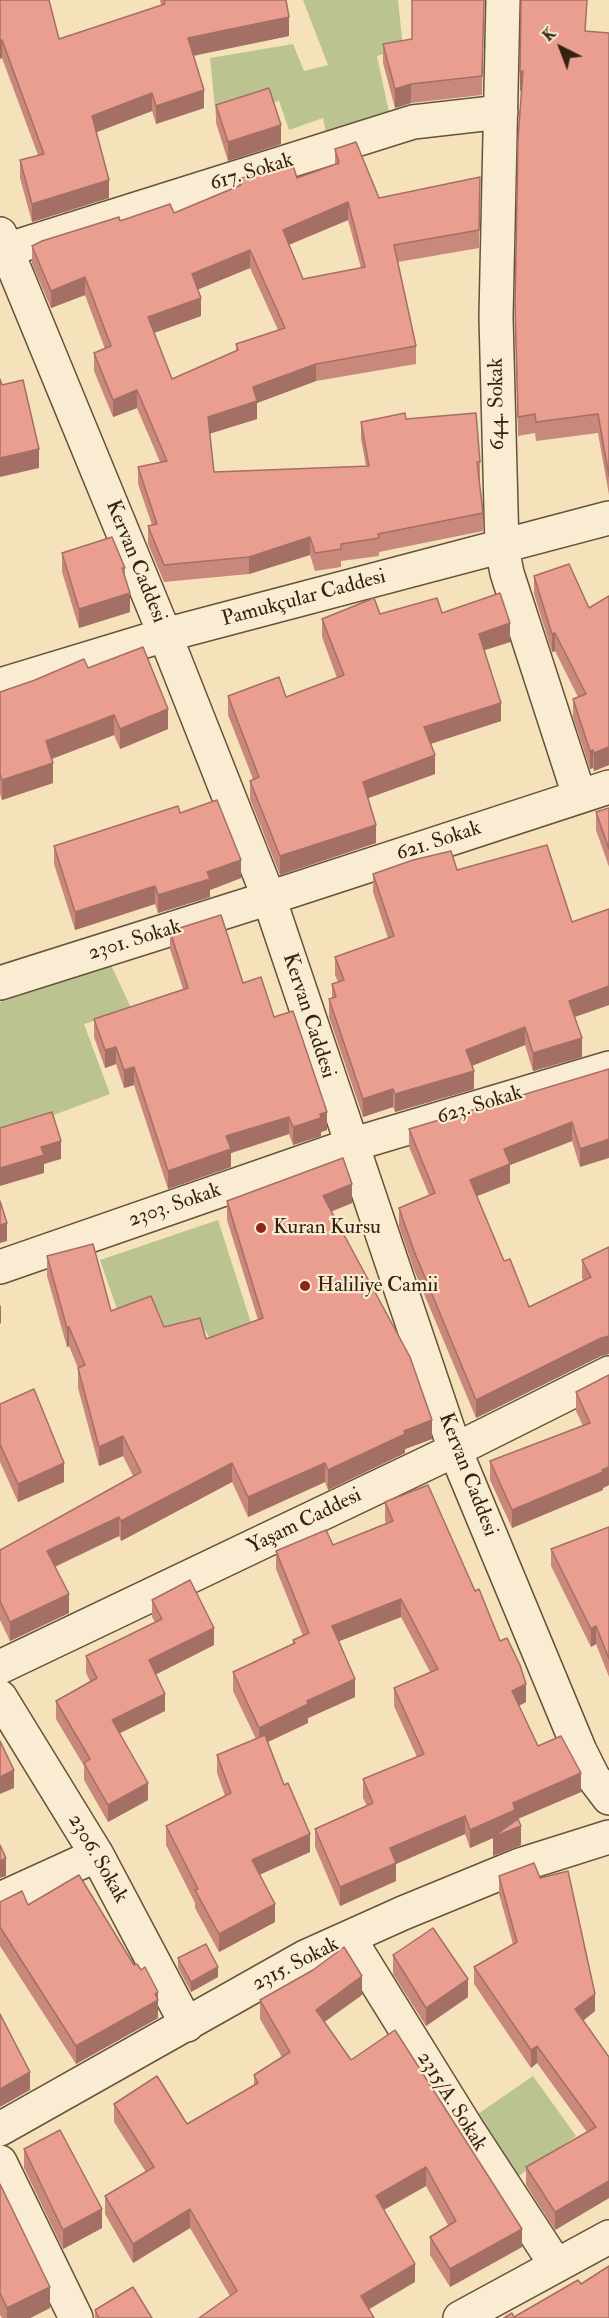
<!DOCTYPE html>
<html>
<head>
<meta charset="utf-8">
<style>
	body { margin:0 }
	#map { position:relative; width:609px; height:2318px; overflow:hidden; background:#f6e2ba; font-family:"IM FELL Double Pica",serif }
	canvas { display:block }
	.north { position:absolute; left:531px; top:18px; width:60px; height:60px; -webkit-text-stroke:4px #f9ecd2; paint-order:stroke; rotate:318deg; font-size:16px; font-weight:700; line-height:24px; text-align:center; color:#352210 }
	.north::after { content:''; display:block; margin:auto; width:21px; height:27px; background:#352210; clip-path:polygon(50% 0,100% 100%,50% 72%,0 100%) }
</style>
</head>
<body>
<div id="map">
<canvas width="609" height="2318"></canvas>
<div class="north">K</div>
</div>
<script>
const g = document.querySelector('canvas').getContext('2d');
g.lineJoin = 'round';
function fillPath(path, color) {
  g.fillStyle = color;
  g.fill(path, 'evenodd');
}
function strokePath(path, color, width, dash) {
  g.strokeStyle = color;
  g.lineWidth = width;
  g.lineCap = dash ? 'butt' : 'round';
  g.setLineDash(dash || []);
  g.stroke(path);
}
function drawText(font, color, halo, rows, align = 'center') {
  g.font = font + ' "IM FELL Double Pica",serif';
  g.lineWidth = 4.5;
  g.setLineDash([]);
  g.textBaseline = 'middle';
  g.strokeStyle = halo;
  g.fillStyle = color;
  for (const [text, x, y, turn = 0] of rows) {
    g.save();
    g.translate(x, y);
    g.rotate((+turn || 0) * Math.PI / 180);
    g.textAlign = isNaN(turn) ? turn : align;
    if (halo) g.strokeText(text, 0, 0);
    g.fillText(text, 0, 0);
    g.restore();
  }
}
fillPath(new Path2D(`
	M 303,0 L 398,0 L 403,48 L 377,56 L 390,117 L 327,137 L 323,118 L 289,130 L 279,101 L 216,118 L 210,58 L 293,44 L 304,71 L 328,65 Z
	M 111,965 L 132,1010 L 84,1024 L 110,1094 L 0,1135 L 0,1002 Z
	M 218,1220 L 253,1329 L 213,1344 L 205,1330 L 168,1335 L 157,1309 L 118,1312 L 100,1260 Z
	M 533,2076 L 576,2136 L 516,2178 L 475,2116 Z`), '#bbc390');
const minor = new Path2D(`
	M 503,0 L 496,317 L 502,548 L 507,573 L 579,795
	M 0,234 L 165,635 L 269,898 L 455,1450 L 580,1751 L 593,1777 L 609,1798
	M 6,250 L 413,122 L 501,112
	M 0,685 L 165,635 L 609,518
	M 0,983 L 269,898 L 609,787
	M 0,1267 L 351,1145 L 609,1068
	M 0,1667 L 455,1450 L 609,1373
	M 0,1697 L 97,1855 L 187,2025
	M 0,1899 L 97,1855
	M 349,1938 L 466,2127 L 556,2265
	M 0,2129 L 305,1957 L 403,1913 L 520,1865 L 609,1837
	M 0,2162 L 76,2318
	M 460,2318 L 609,2237`);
strokePath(minor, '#65523a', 36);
strokePath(minor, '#f9ecd2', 33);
fillPath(new Path2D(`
	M 0,0 L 59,39 L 161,5 L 160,0 L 286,0 L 289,36 L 193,55 L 204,108 L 156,124 L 152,111 L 96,132 L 109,198 L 32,222 L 20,178 L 20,160 L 38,155 L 2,58 Z
	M 484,0 L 482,95 L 411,103 L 395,108 L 383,63 L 383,44 L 412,39 Z
	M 586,31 L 609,33 L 609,495 L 598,433 L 536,441 L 535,433 L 518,436 L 515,305 L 522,90 L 520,91 Z
	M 216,105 L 281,144 L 228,161 L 216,123 Z
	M 335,149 L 379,198 L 480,177 L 479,248 L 398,262 L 416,346 L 416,364 L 316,381 L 257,403 L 257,419 L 209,434 L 214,472 L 366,466 L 361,439 L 361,422 L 406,419 L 480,462 L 480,480 L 479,480 L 483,513 L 483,531 L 379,552 L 379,556 L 341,561 L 341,567 L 315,571 L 310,555 L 249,574 L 164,582 L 148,544 L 148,526 L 152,525 L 138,484 L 138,467 L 160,462 L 137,408 L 113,417 L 94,371 L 94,353 L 105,349 L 85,295 L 51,308 L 32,264 L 32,246 L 120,221 L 174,213 L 239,186 L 239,179 L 297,178 L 335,164 ZM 348,220 L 361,268 L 303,279 L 289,245 ZM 250,268 L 278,330 L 236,344 L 236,351 L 172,379 L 154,333 L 201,316 L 198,289 Z
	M 62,553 L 125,568 L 125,576 L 130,612 L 79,628 L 62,572 Z
	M 534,576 L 589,608 L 609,596 L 609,765 L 594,771 L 593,768 L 590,769 L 573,717 L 573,699 L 578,697 L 555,651 L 552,652 L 534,594 Z
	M 442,613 L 510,642 L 484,650 L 501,721 L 430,744 L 435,774 L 368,798 L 376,843 L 280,875 L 250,799 L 250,781 L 253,779 L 228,715 L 228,696 L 286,697 L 337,678 L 322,637 L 322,619 L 380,614 Z
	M 88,668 L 168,729 L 120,749 L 114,735 L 52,759 L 53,783 L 2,800 L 0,794 L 0,692 Z
	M 609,808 L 609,867 L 596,830 L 596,812 Z
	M 180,813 L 241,878 L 210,890 L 210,897 L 158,913 L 155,904 L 75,930 L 54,864 L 54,846 Z
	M 457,870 L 572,922 L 609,1005 L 574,1017 L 582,1057 L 533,1071 L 525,1045 L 472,1066 L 474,1089 L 395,1112 L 393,1107 L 363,1117 L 329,1017 L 329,999 L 332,998 L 332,984 L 338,982 L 335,975 L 335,957 L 388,938 L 373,892 L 373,874 Z
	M 170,931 L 243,983 L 274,1017 L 327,1130 L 321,1132 L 321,1136 L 293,1145 L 289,1134 L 231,1153 L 231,1167 L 168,1189 L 134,1085 L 124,1088 L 116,1064 L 105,1068 L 94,1037 L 94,1019 L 183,989 L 170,949 Z
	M 609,1069 L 580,1167 L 572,1141 L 510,1165 L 510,1183 L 476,1196 L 504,1261 L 529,1307 L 584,1281 L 582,1278 L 582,1260 L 609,1247 L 609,1354 L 601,1356 L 476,1418 L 414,1270 L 399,1226 L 399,1208 L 429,1195 L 409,1147 L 409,1129 Z
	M 227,1201 L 352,1203 L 332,1211 L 432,1439 L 405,1449 L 405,1453 L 328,1490 L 325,1482 L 248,1517 L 232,1482 L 121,1541 L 119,1536 L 55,1567 L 69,1613 L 10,1641 L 0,1620 L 0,1550 L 133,1476 L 123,1456 L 99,1466 L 78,1388 L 78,1368 L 69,1346 L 67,1347 L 47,1276 L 47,1256 L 111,1311 L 206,1339 L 258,1320 L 227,1220 Z
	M 609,1375 L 609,1485 L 603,1488 L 603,1490 L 512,1528 L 490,1480 L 490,1461 L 583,1426 L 576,1411 L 576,1392 Z
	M 0,1404 L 64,1482 L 18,1502 L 0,1462 Z
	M 385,1502 L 475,1591 L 500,1641 L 526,1702 L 519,1706 L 538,1746 L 581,1792 L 518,1819 L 521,1845 L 493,1856 L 493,1838 L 470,1848 L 465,1834 L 396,1864 L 396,1881 L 340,1906 L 315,1847 L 315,1829 L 367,1806 L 363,1798 L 363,1779 L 417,1757 L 394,1706 L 394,1688 L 430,1672 L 401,1617 L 339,1641 L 355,1697 L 308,1718 L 308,1723 L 268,1742 L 310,1852 L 259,1875 L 275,1922 L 219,1952 L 195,1908 L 195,1903 L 166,1845 L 166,1826 L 225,1796 L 217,1773 L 217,1755 L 256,1739 L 233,1691 L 233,1672 L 293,1644 L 293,1640 L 303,1636 L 276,1569 L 276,1551 L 333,1545 L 386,1523 L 385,1520 Z
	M 609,1527 L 609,1677 L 596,1644 L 591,1647 L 551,1566 L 551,1549 Z
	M 152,1600 L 214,1645 L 156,1674 L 165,1711 L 120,1733 L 148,1800 L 108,1822 L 84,1780 L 84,1766 L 56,1719 L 56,1701 L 90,1681 L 86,1673 L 86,1656 L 155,1622 L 152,1617 Z
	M 499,1876 L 540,1878 L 595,2011 L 583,2021 L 609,2057 L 609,2198 L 555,2230 L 526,2185 L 526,2167 L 587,2132 L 537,2063 L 531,2068 L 474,1984 L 474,1967 L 513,1944 L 499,1894 Z
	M 0,1902 L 28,1905 L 141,1970 L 158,1992 L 158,2018 L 76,2064 L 0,1946 Z
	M 393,1955 L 468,1997 L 426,2026 L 393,1974 Z
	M 178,1958 L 218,1977 L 191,1992 L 178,1968 Z
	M 362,1995 L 324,2022 L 351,2060 L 522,2247 L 450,2287 L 430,2255 L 430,2237 L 448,2225 L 426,2186 L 384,2210 L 415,2282 L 230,2296 L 190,2228 L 133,2263 L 105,2214 L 105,2196 L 146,2172 L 114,2122 L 114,2104 L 187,2124 L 254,2085 L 254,2075 L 282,2057 L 260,2019 L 260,2000 Z
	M 24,2149 L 102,2228 L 63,2249 L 24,2168 Z
	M 0,2184 L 50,2308 L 30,2318 L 2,2318 L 0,2315 Z
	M 95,2310 L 152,2318 L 95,2318 Z`), '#c9887c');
fillPath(new Path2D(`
	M 289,17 L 289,36 L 188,57 L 188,38 Z
	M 2,40 L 2,58 L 0,59 L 0,41 Z
	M 523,71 L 523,90 L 520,91 L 520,72 Z
	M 411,84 L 411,103 L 395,108 L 395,89 Z
	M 204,90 L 204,108 L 156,124 L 156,106 Z
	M 152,93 L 152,111 L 92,134 L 92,116 Z
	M 281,125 L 281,144 L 228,161 L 228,142 Z
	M 109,180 L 109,198 L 32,222 L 32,204 Z
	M 348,202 L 348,220 L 283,247 L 283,230 Z
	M 250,250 L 250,268 L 192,292 L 192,274 Z
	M 85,277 L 85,295 L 51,308 L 51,291 Z
	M 201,298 L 201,316 L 148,335 L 148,317 Z
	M 316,364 L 316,381 L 257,403 L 257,419 L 208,434 L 208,417 L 253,387 Z
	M 137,390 L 137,408 L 113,417 L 113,400 Z
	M 39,449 L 39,468 L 0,477 L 0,458 Z
	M 310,537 L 310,555 L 249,574 L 249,557 Z
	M 130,593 L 130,612 L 79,628 L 79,609 Z
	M 510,623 L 510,642 L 479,652 L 479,634 Z
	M 555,633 L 555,651 L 552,652 L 552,634 Z
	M 501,703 L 501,721 L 424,746 L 424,727 Z
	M 168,709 L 168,729 L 120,749 L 120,729 Z
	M 114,715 L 114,735 L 46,761 L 46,741 Z
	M 609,747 L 609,765 L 594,771 L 594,753 Z
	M 593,750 L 593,768 L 590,769 L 590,751 Z
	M 435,755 L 435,774 L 363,800 L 363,782 Z
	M 53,763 L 53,783 L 2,800 L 2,780 Z
	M 376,825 L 376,843 L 280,875 L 280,856 Z
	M 241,860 L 241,878 L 210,890 L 210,897 L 158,913 L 158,895 L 207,872 Z
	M 155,886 L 155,904 L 75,930 L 75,912 Z
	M 609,986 L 609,1005 L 569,1019 L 569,1001 Z
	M 525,1027 L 525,1045 L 466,1068 L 466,1050 Z
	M 582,1038 L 582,1057 L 533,1071 L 533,1053 Z
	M 116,1047 L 116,1064 L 105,1068 L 105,1050 Z
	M 134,1067 L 134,1085 L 124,1088 L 124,1070 Z
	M 474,1071 L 474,1089 L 395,1112 L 395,1094 Z
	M 393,1089 L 393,1107 L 363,1117 L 363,1099 Z
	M 327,1112 L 327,1130 L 321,1132 L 321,1136 L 293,1145 L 293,1127 L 320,1114 Z
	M 289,1117 L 289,1134 L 231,1153 L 231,1167 L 168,1189 L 168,1171 L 226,1136 Z
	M 572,1122 L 572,1141 L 510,1165 L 510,1183 L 470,1199 L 470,1180 L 504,1149 Z
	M 609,1139 L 609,1158 L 580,1167 L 580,1149 Z
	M 61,1141 L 61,1159 L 44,1164 L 44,1173 L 0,1186 L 0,1168 L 41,1147 Z
	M 352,1184 L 352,1203 L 323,1215 L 323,1196 Z
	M 7,1223 L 7,1241 L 0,1243 L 0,1225 Z
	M 1,1305 L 1,1323 L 0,1324 L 0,1306 Z
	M 69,1327 L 69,1346 L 67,1347 L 67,1328 Z
	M 609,1336 L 609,1354 L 601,1356 L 476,1418 L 476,1400 L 601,1338 Z
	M 432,1420 L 432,1439 L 405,1449 L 405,1453 L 328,1490 L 328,1470 L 404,1431 Z
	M 123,1436 L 123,1456 L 99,1466 L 99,1447 Z
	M 64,1463 L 64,1482 L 18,1502 L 18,1484 Z
	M 232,1463 L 232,1482 L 121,1541 L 121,1521 Z
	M 325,1463 L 325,1482 L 248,1517 L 248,1497 Z
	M 609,1467 L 609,1485 L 603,1488 L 603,1490 L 512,1528 L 512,1510 Z
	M 119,1517 L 119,1536 L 47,1570 L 47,1551 Z
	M 69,1594 L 69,1613 L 10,1641 L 10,1622 Z
	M 401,1599 L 401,1617 L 332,1644 L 332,1626 Z
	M 596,1626 L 596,1644 L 591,1647 L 591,1629 Z
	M 214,1628 L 214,1645 L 149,1678 L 149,1660 Z
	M 355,1679 L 355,1697 L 308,1718 L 308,1723 L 259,1746 L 259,1728 L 307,1701 Z
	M 526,1684 L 526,1702 L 512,1709 L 512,1691 Z
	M 165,1694 L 165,1711 L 112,1737 L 112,1720 Z
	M 14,1770 L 14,1788 L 0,1794 L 0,1777 Z
	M 581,1773 L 581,1792 L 515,1820 L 515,1828 L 521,1826 L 521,1845 L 493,1856 L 493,1838 L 470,1848 L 470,1830 L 513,1803 Z
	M 148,1783 L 148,1800 L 108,1822 L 108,1805 Z
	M 465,1816 L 465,1834 L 396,1864 L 396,1881 L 340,1906 L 340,1887 L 390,1848 Z
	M 310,1834 L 310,1852 L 252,1878 L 252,1860 Z
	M 6,1858 L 6,1876 L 0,1878 L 0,1861 Z
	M 275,1904 L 275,1922 L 219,1952 L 219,1934 Z
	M 218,1967 L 218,1977 L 191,1992 L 191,1982 Z
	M 362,1976 L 362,1995 L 316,2028 L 316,2010 Z
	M 468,1979 L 468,1997 L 426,2026 L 426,2008 Z
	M 158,1992 L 158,2018 L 76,2064 L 76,2046 Z
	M 595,1994 L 595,2011 L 575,2027 L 575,2009 Z
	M 537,2046 L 537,2063 L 531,2068 L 531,2050 Z
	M 30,2072 L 30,2090 L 0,2107 L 0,2089 Z
	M 426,2167 L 426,2186 L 376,2214 L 376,2196 Z
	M 609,2181 L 609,2198 L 555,2230 L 555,2212 Z
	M 102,2209 L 102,2228 L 63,2249 L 63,2230 Z
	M 190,2209 L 190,2228 L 133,2263 L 133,2244 Z
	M 522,2229 L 522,2247 L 450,2287 L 450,2269 Z
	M 415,2264 L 415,2282 L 361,2314 L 361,2296 Z
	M 50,2287 L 50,2308 L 30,2318 L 7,2318 L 7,2308 Z`), '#a46f65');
const building = new Path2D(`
	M 0,0 L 49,0 L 59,39 L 165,4 L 164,0 L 286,0 L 289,17 L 188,38 L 204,90 L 156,106 L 152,93 L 92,116 L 109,180 L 32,204 L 20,160 L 44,154 L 2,40 L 0,41 Z
	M 412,0 L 484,0 L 482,76 L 411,84 L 395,89 L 383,44 L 412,39 Z
	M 521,0 L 587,0 L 585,31 L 609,33 L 609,476 L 598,414 L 536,422 L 535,414 L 518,417 L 515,305 L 518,139 L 523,71 L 520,72 Z
	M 269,88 L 281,125 L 228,142 L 216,105 Z
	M 356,142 L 379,198 L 480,177 L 479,230 L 394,245 L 416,346 L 316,364 L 253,387 L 257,401 L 208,417 L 214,472 L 369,466 L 361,422 L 405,413 L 406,419 L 476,413 L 480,462 L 477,462 L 483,513 L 378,534 L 379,538 L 341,544 L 341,549 L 315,553 L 310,537 L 249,557 L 164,565 L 148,526 L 157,524 L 138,467 L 167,461 L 137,390 L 113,400 L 94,353 L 111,346 L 85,277 L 51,291 L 32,246 L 42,241 L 119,217 L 120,221 L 170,204 L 174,213 L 241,185 L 239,179 L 292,162 L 297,178 L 339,163 L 335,149 ZM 348,202 L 365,267 L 303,279 L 283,230 ZM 250,250 L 285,328 L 236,344 L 238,350 L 172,379 L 148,317 L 201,298 L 192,274 Z
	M 0,379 L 2,385 L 23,380 L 39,449 L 0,458 Z
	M 112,537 L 125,568 L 122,568 L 130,593 L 79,609 L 62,553 Z
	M 569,564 L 589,608 L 609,596 L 609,747 L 594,753 L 593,750 L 590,751 L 573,699 L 586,694 L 555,633 L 552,634 L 534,576 Z
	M 500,593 L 510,623 L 479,634 L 501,703 L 424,727 L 435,755 L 363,782 L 376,825 L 280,856 L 250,781 L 259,777 L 228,696 L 279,677 L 286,697 L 344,675 L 322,619 L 374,598 L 380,614 L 437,598 L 442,613 Z
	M 143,647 L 168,709 L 120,729 L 114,715 L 46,741 L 53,763 L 2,780 L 0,774 L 0,692 L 35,680 L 84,659 L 88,668 Z
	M 217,800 L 241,860 L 207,872 L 210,879 L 158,895 L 155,886 L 75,912 L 54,846 L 178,806 L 180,813 Z
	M 609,808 L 609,849 L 596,812 Z
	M 547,845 L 572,922 L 609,909 L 609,986 L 569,1001 L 582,1038 L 533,1053 L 525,1027 L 466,1050 L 474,1071 L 395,1094 L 393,1089 L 363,1099 L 329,999 L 336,997 L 332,984 L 344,980 L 335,957 L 394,936 L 373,874 L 413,860 L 451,851 L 457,870 Z
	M 221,915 L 243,983 L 261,977 L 274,1017 L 293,1011 L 327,1112 L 320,1114 L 321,1118 L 293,1127 L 289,1117 L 226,1136 L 231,1149 L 168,1171 L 134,1067 L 124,1070 L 116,1047 L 105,1050 L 94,1019 L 188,988 L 170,931 Z
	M 609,1069 L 609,1139 L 580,1149 L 572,1122 L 504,1149 L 510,1164 L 470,1180 L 504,1261 L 510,1259 L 529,1307 L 591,1277 L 582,1260 L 609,1247 L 609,1336 L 601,1338 L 476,1400 L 414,1251 L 399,1208 L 435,1193 L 409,1129 Z
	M 52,1112 L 61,1141 L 41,1147 L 44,1155 L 0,1168 L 0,1128 Z
	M 343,1158 L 352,1184 L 323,1196 L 410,1357 L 432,1420 L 404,1431 L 405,1434 L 328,1470 L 325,1463 L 248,1497 L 232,1463 L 121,1521 L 119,1517 L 47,1551 L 69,1594 L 10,1622 L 0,1601 L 0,1550 L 141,1472 L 123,1436 L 99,1447 L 78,1368 L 85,1365 L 69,1327 L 67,1328 L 47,1256 L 93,1244 L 111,1311 L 151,1296 L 164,1327 L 200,1318 L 206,1339 L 263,1318 L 227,1201 Z
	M 0,1201 L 7,1223 L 0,1225 Z
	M 609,1375 L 609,1467 L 602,1470 L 603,1472 L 512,1510 L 490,1461 L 590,1423 L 576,1392 Z
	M 34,1389 L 64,1463 L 18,1484 L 0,1444 L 0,1404 Z
	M 428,1485 L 475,1591 L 479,1589 L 500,1641 L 507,1638 L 520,1665 L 526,1684 L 512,1691 L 538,1746 L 561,1736 L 581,1773 L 513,1803 L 515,1810 L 470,1830 L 465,1816 L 390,1848 L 396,1863 L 340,1887 L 315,1829 L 373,1803 L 363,1779 L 424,1754 L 394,1688 L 438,1669 L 401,1599 L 332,1626 L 355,1679 L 307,1701 L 308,1704 L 259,1728 L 233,1672 L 295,1643 L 293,1640 L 309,1633 L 276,1551 L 326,1530 L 333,1545 L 393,1521 L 385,1502 Z
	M 609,1527 L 609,1659 L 596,1626 L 591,1629 L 551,1549 Z
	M 190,1580 L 214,1628 L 149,1660 L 165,1694 L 112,1720 L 148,1783 L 108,1805 L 84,1763 L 90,1759 L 56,1701 L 97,1678 L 86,1656 L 162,1619 L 152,1600 Z
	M 265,1735 L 284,1785 L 288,1783 L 310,1834 L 252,1860 L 275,1904 L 219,1934 L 195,1890 L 198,1889 L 166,1826 L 231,1793 L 217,1755 Z
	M 0,1741 L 14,1770 L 0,1777 Z
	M 518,1819 L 521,1826 L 493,1837 Z
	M 0,1845 L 6,1858 L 0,1861 Z
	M 534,1863 L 540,1878 L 568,1871 L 595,1994 L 575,2009 L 609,2057 L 609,2181 L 555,2212 L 526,2167 L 596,2127 L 537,2046 L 531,2050 L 474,1967 L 517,1942 L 499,1876 Z
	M 79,1875 L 134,1965 L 137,1964 L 141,1970 L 145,1967 L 158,1992 L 155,1994 L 158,2000 L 76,2046 L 0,1927 L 0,1902 L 22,1891 L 28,1905 Z
	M 433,1928 L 468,1979 L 426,2008 L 393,1955 Z
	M 206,1944 L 218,1967 L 191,1982 L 178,1958 Z
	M 344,1947 L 362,1976 L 316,2010 L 351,2060 L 395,2030 L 522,2229 L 450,2269 L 430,2237 L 456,2221 L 426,2167 L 376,2196 L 415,2264 L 361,2296 L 374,2318 L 199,2318 L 237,2291 L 190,2209 L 133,2244 L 105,2196 L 154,2167 L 114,2104 L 157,2076 L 187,2124 L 258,2083 L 254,2075 L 290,2052 L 260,2000 L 313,1970 Z
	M 0,2014 L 30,2072 L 0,2089 Z
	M 60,2130 L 102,2209 L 63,2230 L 24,2149 Z
	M 0,2184 L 50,2287 L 7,2308 L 0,2293 Z
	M 609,2266 L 609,2318 L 504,2318 L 512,2313 L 514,2317 L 578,2280 L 581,2284 Z
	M 133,2287 L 152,2318 L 99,2318 L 95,2310 Z`);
fillPath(building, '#ea9e90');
strokePath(building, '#a46f65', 1.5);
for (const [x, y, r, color] of [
	[261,1228,6,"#8f2418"],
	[305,1286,6,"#8f2418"]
]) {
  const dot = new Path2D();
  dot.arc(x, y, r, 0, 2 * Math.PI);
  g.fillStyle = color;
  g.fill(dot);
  strokePath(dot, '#f9ecd2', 2);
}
drawText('21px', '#352210', '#f9ecd2', [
	["617. Sokak",252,173,-17],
	["644. Sokak",498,404,-91],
	["Kervan Caddesi",135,562,68],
	["Pamukçular Caddesi",304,599,-15],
	["621. Sokak",439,842,-18],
	["2301. Sokak",135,941,-17],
	["Kervan Caddesi",308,1016,72],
	["623. Sokak",480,1106,-17],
	["2303. Sokak",175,1206,-19],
	["Kervan Caddesi",467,1475,69],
	["Yaşam Caddesi",305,1522,-26],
	["2306. Sokak",97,1859,60],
	["2315. Sokak",296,1965,-27],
	["2315/A. Sokak",451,2102,58]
]);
drawText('21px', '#352210', '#f9ecd2', [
	["Kuran Kursu",273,1228],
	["Haliliye Camii",317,1286]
], 'left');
</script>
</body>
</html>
